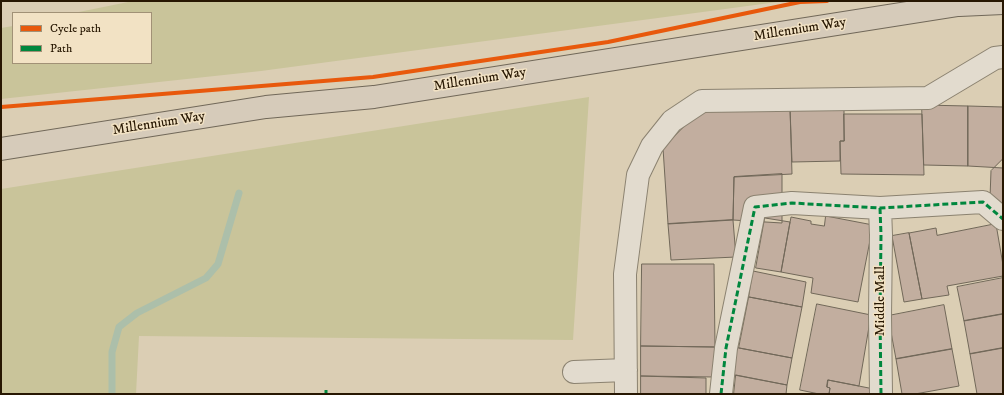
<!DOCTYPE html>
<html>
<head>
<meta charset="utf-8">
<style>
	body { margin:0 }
	#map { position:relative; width:1004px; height:395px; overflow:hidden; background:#dbceb4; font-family:"IM FELL DW Pica",serif }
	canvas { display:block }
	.frame { position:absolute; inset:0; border:2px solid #271702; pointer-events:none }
	.legend { position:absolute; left:12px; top:12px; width:140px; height:52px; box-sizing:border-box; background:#f2e2c4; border:1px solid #a19176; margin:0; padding:5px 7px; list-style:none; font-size:12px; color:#271702 }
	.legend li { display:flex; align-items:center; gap:8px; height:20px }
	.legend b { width:20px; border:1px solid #a19176 }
</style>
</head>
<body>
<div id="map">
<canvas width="1004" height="395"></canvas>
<div class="frame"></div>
<ul class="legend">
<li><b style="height:5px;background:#e8590c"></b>Cycle path</li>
<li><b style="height:5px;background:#00873e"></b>Path</li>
</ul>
</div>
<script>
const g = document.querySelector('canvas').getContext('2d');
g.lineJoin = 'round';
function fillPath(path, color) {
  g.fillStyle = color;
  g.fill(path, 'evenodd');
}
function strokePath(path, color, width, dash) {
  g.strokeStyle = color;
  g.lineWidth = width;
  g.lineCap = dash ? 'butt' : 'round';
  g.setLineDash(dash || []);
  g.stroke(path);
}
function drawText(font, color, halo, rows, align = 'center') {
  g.font = font + ' "IM FELL DW Pica",serif';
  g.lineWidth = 3;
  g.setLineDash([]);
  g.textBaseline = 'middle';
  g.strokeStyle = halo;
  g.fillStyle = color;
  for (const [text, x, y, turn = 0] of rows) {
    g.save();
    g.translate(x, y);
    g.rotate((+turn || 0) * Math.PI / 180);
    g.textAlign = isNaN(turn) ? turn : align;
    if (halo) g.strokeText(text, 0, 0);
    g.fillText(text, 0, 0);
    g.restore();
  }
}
fillPath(new Path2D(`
	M 133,1 L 785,1 L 261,71 L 1,99 L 1,28 L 13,26 L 13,63 L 151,63 L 151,13 L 74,13 Z
	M 589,97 L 573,340 L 139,336 L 136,394 L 1,394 L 1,189 Z`), '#c9c49a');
strokePath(new Path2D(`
	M 112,394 L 112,352 L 119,327 L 137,313 L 206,278 L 218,264 L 239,193`), '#acbfaa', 7);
const building = new Path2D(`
	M 844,102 L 844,141 L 840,141 L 840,161 L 792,162 L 790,108 Z
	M 922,105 L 968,106 L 968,166 L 924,165 Z
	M 968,106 L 1003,107 L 1003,168 L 968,166 Z
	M 703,108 L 790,108 L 792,174 L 734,177 L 733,220 L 668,224 L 663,148 Z
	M 844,114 L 922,114 L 924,175 L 841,174 L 840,141 L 844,141 Z
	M 1003,159 L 1003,210 L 990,198 L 991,171 Z
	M 782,174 L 782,223 L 733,220 L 734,177 Z
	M 826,216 L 873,225 L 858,302 L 811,293 L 813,278 L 781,272 L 791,217 L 811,221 L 811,224 L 824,226 Z
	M 765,218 L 790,222 L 781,272 L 756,268 Z
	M 733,220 L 736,257 L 671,260 L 668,224 Z
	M 996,224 L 1003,265 L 1003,276 L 947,286 L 949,295 L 922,299 L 909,233 L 936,228 L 937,235 Z
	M 909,233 L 922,299 L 904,302 L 892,236 Z
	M 642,264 L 714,264 L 715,347 L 641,346 Z
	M 753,271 L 806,282 L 802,307 L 749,297 Z
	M 1003,278 L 1003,314 L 964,321 L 957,287 Z
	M 749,297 L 802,307 L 792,358 L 739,348 Z
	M 817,304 L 871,315 L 859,386 L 828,380 L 827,387 L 830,388 L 829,394 L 819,394 L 800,390 Z
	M 944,305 L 952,349 L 896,359 L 888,316 Z
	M 1003,314 L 1003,348 L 970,354 L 964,321 Z
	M 641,346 L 715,347 L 715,377 L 641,376 Z
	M 734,347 L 792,358 L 787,385 L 729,374 Z
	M 1003,348 L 1003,394 L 977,394 L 970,354 Z
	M 952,349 L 959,386 L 915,394 L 902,394 L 896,359 Z
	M 736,375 L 787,385 L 786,394 L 734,394 Z
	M 641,376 L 706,378 L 706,394 L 641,394 Z
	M 828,380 L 874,389 L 873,394 L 829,394 L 830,388 L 827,387 Z`);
fillPath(building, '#c2ae9f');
strokePath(building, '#716859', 1);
const minor = new Path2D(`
	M 880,208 L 881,235 L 880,316 L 881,394
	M 574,372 L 626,370
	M 626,394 L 625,274 L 638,175 L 652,146 L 672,121 L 702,101 L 928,98 L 995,58 L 1003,57
	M 721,394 L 726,348 L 755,207 L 792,203 L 880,208 L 983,202 L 1003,219`);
const major = new Path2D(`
	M 959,5 L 1003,3
	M 1,149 L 266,107 L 374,97 L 958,5 L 974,1`);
strokePath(minor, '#8b8270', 24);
strokePath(major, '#716859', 24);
strokePath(minor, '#e2dbce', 22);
strokePath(major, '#d6cbba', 22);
strokePath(new Path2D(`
	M 880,208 L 881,235 L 880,316 L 881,394
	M 326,394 L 326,390
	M 721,394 L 726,348 L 755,207 L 792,203 L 880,208 L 983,202 L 1003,219`), '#00873e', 3, [6, 3]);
strokePath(new Path2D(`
	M 1,107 L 373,77 L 608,42 L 800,2 L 827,1`), '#e8590c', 4);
drawText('14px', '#271702', '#f2e2c4', [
	["Millennium Way",800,30,-9],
	["Millennium Way",480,80,-9],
	["Millennium Way",159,124,-9],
	["Middle Mall",881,301,-90]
]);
</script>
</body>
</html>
